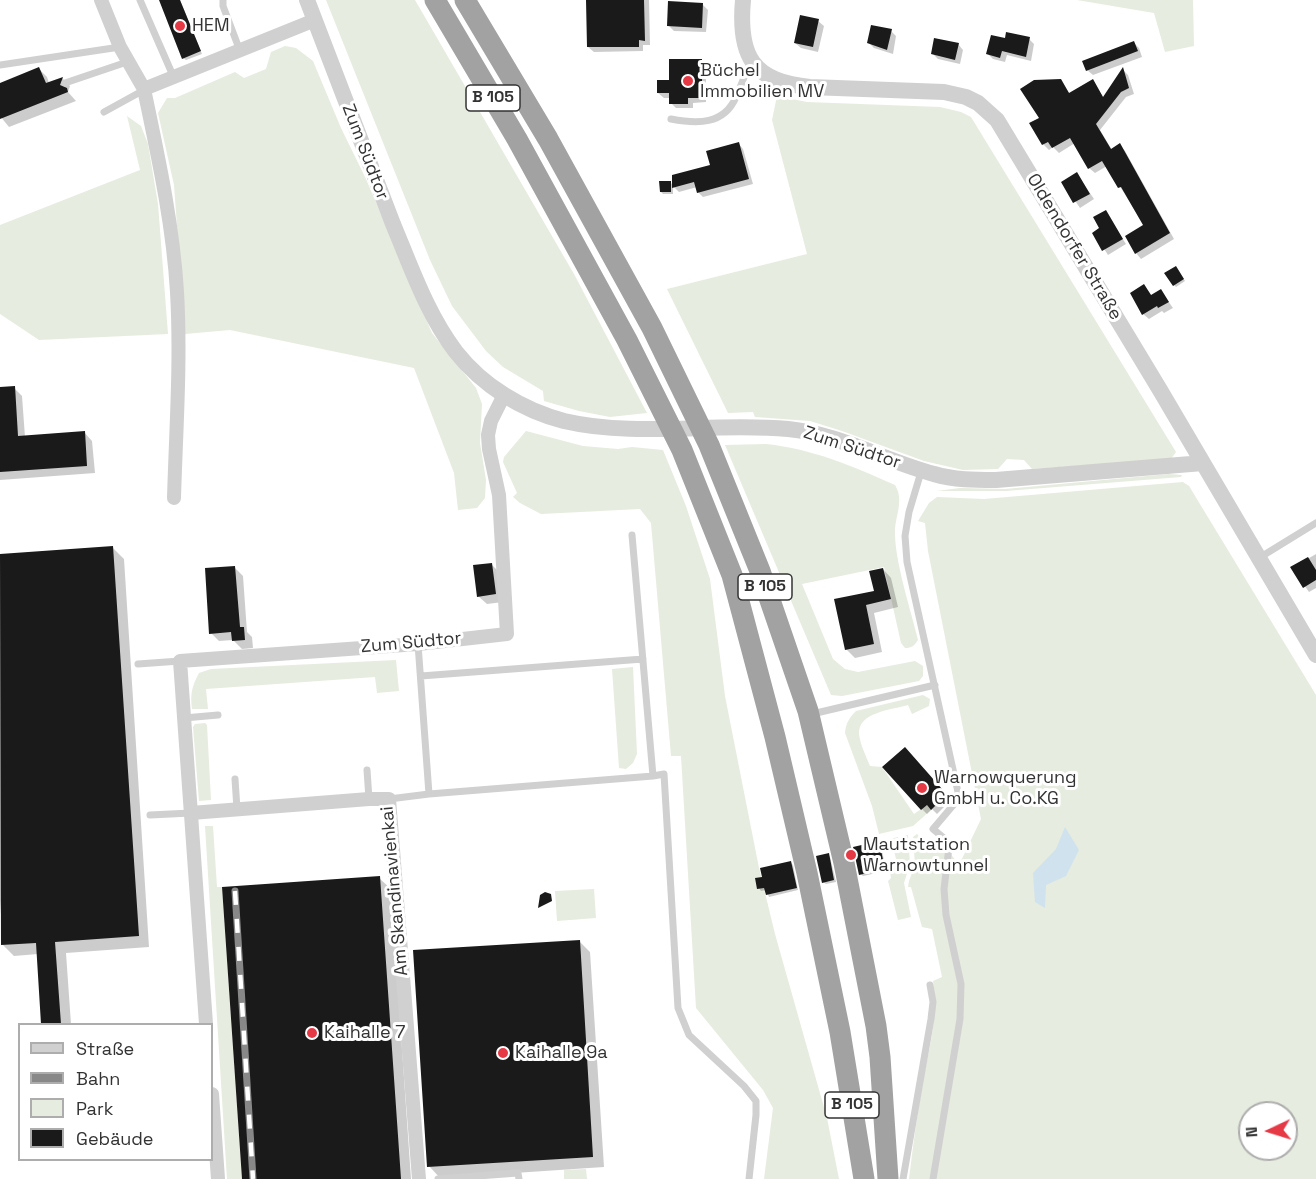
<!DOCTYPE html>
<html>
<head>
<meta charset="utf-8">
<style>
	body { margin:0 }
	#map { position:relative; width:1316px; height:1179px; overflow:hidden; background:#fff; font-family:"Space Grotesk",sans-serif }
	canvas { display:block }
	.legend { position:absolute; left:18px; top:1023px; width:195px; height:138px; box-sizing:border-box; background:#fff; border:2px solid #adadad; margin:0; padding:8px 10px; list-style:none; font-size:18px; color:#333 }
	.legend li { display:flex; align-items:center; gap:12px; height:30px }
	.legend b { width:30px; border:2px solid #adadad }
	.north { position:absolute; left:1238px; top:1101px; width:60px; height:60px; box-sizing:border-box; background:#fff; border:2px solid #adadad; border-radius:50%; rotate:266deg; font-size:16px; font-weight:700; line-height:24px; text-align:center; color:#333 }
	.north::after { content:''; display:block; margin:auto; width:21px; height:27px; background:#e63946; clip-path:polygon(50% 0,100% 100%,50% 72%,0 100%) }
</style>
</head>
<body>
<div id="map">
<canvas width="1316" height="1179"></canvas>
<ul class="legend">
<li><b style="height:8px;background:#d0d0d0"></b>Straße</li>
<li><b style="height:8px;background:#888"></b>Bahn</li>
<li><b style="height:16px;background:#e6ecdf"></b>Park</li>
<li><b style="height:16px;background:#1a1a1a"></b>Gebäude</li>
</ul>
<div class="north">N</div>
</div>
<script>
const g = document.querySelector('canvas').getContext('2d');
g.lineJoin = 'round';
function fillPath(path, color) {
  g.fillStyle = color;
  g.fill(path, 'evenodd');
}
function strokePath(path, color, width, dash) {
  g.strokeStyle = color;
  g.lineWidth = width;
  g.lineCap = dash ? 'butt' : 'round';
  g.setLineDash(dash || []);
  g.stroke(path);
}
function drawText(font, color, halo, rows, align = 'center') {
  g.font = font + ' "Space Grotesk",sans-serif';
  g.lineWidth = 6;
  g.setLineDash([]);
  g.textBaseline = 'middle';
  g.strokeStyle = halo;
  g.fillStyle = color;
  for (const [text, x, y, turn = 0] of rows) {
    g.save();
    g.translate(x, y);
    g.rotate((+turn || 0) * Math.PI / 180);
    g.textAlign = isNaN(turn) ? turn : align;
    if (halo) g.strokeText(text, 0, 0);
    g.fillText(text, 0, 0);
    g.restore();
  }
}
fillPath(new Path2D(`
	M 326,0 L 415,0 L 574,274 L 647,413 L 610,417 L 579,411 L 544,401 L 543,391 L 503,367 L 486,351 L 452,306 L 430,260 Z
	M 1077,0 L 1193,0 L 1194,46 L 1165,52 L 1154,13 Z
	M 285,46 L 296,48 L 313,61 L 341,128 L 366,179 L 432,333 L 476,388 L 482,404 L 480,443 L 486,480 L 485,498 L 477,508 L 458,510 L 454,473 L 414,368 L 230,330 L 185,334 L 174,185 L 158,113 L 167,98 L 175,98 L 235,72 L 244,78 L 266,69 L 271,52 Z
	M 777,96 L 807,102 L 940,107 L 961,112 L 971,117 L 1176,452 L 1171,459 L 1032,469 L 1024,460 L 1007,459 L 998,469 L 963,470 L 924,461 L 842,431 L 810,421 L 755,417 L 753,412 L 728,413 L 667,289 L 807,254 L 772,120 Z
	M 127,116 L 141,126 L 148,144 L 158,204 L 168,334 L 39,340 L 0,314 L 0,225 L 140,170 Z
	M 526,431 L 583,446 L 618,449 L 632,447 L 663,450 L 686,506 L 710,579 L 725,696 L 759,868 L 775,934 L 827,1118 L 839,1179 L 764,1179 L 773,1108 L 763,1090 L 696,1008 L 681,756 L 671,756 L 651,523 L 640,509 L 541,514 L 520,503 L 513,497 L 517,493 L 503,462 L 504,457 Z
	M 766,444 C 813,449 852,466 895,485 C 904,500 896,514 895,530 C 894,560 911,610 918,640 C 914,646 912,648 905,648 L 901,643 L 884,567 L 802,584 L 833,659 L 845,669 L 858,672 L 915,661 L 923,666 L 923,676 L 919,681 L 842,696 L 831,695 L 725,445 Z
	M 1169,474 L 1182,475 L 1181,477 L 1006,491 L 937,491 L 960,488 L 1005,489 Z
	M 1183,482 L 1189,486 L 1316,695 L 1316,1179 L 909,1179 C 913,1146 917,1114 923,1082 C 929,1048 939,1015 933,981 L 942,977 L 932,929 L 922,927 L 911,887 L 908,887 L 909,881 L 915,865 L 913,837 L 917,834 L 930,849 L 941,841 L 959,865 L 981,819 L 928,551 L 925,523 L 918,521 L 929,503 L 937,497 L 984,499 ZM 1250,1113 L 1286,1113 L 1286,1149 L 1250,1149 Z
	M 396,660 L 399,691 L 377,693 L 375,677 L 206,689 L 208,709 L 192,709 C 190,694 192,686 199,673 L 211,669 Z
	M 633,667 L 637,754 L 633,763 L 626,769 L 619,768 L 612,669 Z
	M 923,695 L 930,699 L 929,706 L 912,714 L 908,705 C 891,710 858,712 859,734 C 860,744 866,756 870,766 L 882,767 L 914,814 L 927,805 L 931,810 L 913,826 L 879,834 L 872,806 L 845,733 C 846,723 849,718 856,711 Z
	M 205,723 L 207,725 L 211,800 L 199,801 L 193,727 L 195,724 Z
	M 205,826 L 213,826 L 217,887 L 222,887 L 242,1179 L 227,1179 Z
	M 908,835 L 910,864 L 904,883 L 911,917 L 898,920 L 888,881 L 891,878 L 890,871 L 892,871 L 892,861 L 896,859 L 893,846 L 887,846 L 886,840 L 898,837 L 901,849 L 904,849 L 902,836 Z
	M 594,889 L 596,918 L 557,921 L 555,891 Z
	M 586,1169 L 587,1179 L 564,1179 L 564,1170 Z`), '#e6ecdf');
fillPath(new Path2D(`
	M 1065,827 L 1079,850 L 1066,876 L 1046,885 L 1045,908 L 1035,902 L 1033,873 L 1056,849 Z`), '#cfe2ee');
fillPath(new Path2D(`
	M 160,0 L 180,0 L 202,54 L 186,60 L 183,58 Z
	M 588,0 L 649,0 L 650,45 L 643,45 L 643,51 L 594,52 L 588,47 Z
	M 702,4 L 708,10 L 706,32 L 674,31 L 669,26 Z
	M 818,21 L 824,26 L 818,52 L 801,48 L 795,43 Z
	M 891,31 L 896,36 L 893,54 L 874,48 L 869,43 Z
	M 1029,39 L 1034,44 L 1031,61 L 1007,55 L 1005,62 L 993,59 L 988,54 L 1006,40 Z
	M 1134,43 L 1139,48 L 1142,57 L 1093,75 L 1087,70 Z
	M 958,44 L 963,50 L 960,64 L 938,59 L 933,54 Z
	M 701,61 L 706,66 L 706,102 L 693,103 L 693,108 L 676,108 L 671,103 L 671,98 L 664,98 L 658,93 L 671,81 Z
	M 39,69 L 47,77 L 49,83 L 62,78 L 70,86 L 68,92 L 76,101 L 9,127 L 0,116 L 0,84 Z
	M 1123,70 L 1128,75 L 1134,94 L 1126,97 L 1100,130 L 1112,150 L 1120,145 L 1125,151 L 1174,239 L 1141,259 L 1136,253 L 1145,226 L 1107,166 L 1095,173 L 1089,168 L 1075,143 L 1059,153 L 1053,147 L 1049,150 L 1043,144 L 1041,118 L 1060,81 L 1070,94 L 1092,81 L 1104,98 Z
	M 739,144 L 743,149 L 753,184 L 703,197 L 698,192 L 697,187 L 679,192 L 673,186 L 673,194 L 663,194 L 661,192 L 671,183 L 674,186 L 711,166 Z
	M 1077,174 L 1094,199 L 1080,208 L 1063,183 Z
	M 1105,212 L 1126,244 L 1108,255 L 1094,233 L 1101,229 Z
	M 1178,270 L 1185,281 L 1176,287 L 1174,285 Z
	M 1144,286 L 1152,296 L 1161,291 L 1173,308 L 1164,313 L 1162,311 L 1149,319 L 1143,314 Z
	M 14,388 L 22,396 L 25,437 L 84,432 L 92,441 L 95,473 L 0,480 L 0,389 Z
	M 113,548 L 124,559 L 149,947 L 66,953 L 71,1024 L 42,1024 L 38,954 L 14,956 L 3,945 L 0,900 L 0,555 Z
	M 1316,554 L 1316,588 L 1309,592 L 1292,568 Z
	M 492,565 L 500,573 L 503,602 L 487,604 L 478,596 Z
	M 235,568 L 243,576 L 247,632 L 252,637 L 253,648 L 242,649 L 233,640 L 219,641 L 211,633 Z
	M 883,569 L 891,578 L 898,607 L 874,613 L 882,652 L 855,658 L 846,649 L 836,601 L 875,592 Z
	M 910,754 L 946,795 L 940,801 L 945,806 L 937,814 L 932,809 L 927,814 L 922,809 Z
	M 879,843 L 881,845 L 886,871 L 863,876 L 861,874 Z
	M 828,855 L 830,857 L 836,882 L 826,884 L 823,882 Z
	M 791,863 L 793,865 L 798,890 L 769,897 L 766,890 L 761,891 L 759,888 L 763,878 Z
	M 379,878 L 391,889 L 411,1179 L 244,1179 Z
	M 579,941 L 590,952 L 604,1167 L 440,1178 L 429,1166 Z`), '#0003');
fillPath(new Path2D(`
	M 159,0 L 180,0 L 201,51 L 182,59 Z
	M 586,0 L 644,0 L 645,41 L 639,40 L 639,47 L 587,47 Z
	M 668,1 L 703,3 L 702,28 L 667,26 Z
	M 800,15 L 819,19 L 813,47 L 794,43 Z
	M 871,25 L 892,29 L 887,50 L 867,43 Z
	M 1006,32 L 1030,37 L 1026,57 L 1002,51 L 1000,58 L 986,54 L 991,35 L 1005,38 Z
	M 934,38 L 959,43 L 955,60 L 931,54 Z
	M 1134,41 L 1138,51 L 1086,71 L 1082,61 Z
	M 669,59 L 702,59 L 702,98 L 688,98 L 688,104 L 669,104 L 669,93 L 657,93 L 657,80 L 669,80 Z
	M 39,67 L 46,83 L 63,77 L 60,85 L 67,88 L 68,92 L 0,119 L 0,83 Z
	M 1123,67 L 1129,88 L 1121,92 L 1096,124 L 1111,149 L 1120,143 L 1170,233 L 1135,254 L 1125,236 L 1143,225 L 1121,187 L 1118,188 L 1102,161 L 1088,169 L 1070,138 L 1052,148 L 1048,142 L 1042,145 L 1029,123 L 1039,118 L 1020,89 L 1034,80 L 1061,79 L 1069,93 L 1093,79 L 1103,97 Z
	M 739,142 L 749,179 L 697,193 L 694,182 L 672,188 L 672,175 L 710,165 L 706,151 Z
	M 1077,172 L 1090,194 L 1073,203 L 1061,182 Z
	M 659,181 L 671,181 L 671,192 L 660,192 Z
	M 1106,210 L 1123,239 L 1102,251 L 1092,233 L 1099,228 L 1093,217 Z
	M 1176,266 L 1184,279 L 1173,286 L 1164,273 Z
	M 1144,284 L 1151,295 L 1161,289 L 1169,302 L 1158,308 L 1157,306 L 1142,315 L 1130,293 Z
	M 15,386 L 18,436 L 85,431 L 87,466 L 0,472 L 0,387 Z
	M 113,546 L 139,936 L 55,942 L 61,1024 L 41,1024 L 36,943 L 1,945 L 0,554 Z
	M 1308,557 L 1316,570 L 1316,580 L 1303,588 L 1290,567 Z
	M 492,563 L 496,594 L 477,597 L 473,565 Z
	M 235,566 L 240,627 L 244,627 L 245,640 L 232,641 L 231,632 L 209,634 L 205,568 Z
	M 883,568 L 891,599 L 866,605 L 874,644 L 845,650 L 834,599 L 874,591 L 869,571 Z
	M 905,747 L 942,789 L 936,795 L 941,800 L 931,810 L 927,805 L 921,810 L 882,767 Z
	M 879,841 L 885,869 L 859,875 L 853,847 Z
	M 829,853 L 834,880 L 822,883 L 816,856 Z
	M 791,861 L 797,888 L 766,895 L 764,888 L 757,889 L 755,878 L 762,877 L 760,868 Z
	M 380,876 L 401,1179 L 242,1179 L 222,887 Z
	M 545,892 L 551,894 L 552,901 L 538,908 L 540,895 Z
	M 580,940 L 593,1157 L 427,1167 L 413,950 Z`), '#1a1a1a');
strokePath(new Path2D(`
	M 140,0 L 174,78
	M 223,0 L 223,6 L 240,51
	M 0,65 L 120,47
	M 65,83 L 127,62
	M 104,112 L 144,90
	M 671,119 C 697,124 724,125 736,97 C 742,84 744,73 753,63
	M 921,472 L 909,512 L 905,536 L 907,562 L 958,792 L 955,803 L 933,829 L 945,839 L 949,847 L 944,889 L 946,915 L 961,984 L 960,1019 L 933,1179
	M 632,535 L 653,776 L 664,774 L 678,1008 L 689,1035 L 744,1086 L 756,1101 L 756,1115 L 749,1179
	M 1259,558 L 1316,523
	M 138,664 L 180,661
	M 421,676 L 643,659
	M 812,714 L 935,685
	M 184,718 L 218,715
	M 367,770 L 369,799
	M 235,779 L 237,809
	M 429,794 L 653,776
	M 389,799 L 429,794 L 418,644
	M 150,815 L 191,813
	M 438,1179 L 518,1173 L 519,1179
	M 903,1179 L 931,1019 L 933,1002 L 930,985`), '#d0d0d0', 7);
strokePath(new Path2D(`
	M 101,0 L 120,47 L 144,89
	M 174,498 C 176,429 181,361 177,292 C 173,224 158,156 144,89 L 315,20
	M 191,813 L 369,799 L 389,799 L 419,1179
	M 206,1024 L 180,661 L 418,644 L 507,634 L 499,495 L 489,449 L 488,435 L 491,421 L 504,395
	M 212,1094 L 218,1179`), '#d0d0d0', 14);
strokePath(new Path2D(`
	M 307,0 C 336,75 364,149 393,224 C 411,267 427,314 456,352 C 483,386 522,410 564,421 C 637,438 714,422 788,429 C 839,434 885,461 934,474 C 954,480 975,480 996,480 L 1203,463
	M 743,0 C 738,55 752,82 810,87 L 944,92 L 966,97 L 978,103 L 997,120 L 1160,390 L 1316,655`), '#d0d0d0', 16);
strokePath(new Path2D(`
	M 435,0 L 517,139 L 627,340 L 682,450 L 732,575 L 775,737 L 807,873 L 840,1032 L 864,1179
	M 465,0 L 548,139 L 652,328 L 709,445 L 760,571 L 808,711 L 844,863 L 876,1026 L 880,1057 L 888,1179`), '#a2a2a2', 21);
const rail = new Path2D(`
	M 235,891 L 253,1179`);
strokePath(rail, '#888', 7);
strokePath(rail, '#fff', 4.5, [14]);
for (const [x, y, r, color] of [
	[180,26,6,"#e63946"],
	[688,81,6,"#e63946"],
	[922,788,6,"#e63946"],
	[851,855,6,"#e63946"],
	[312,1033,6,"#e63946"],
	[503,1053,6,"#e63946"]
]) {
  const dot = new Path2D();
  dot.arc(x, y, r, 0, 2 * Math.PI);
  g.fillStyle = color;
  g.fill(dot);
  strokePath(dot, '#fff', 2);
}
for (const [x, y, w] of [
	[493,98,54],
	[765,587,54],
	[852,1105,54]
]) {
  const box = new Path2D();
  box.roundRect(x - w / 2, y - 13, w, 26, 4.5);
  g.fillStyle = '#fff';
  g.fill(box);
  strokePath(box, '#333', 1.5);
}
drawText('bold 16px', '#333', null, [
	["B 105",493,98],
	["B 105",765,587],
	["B 105",852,1105]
]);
drawText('18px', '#333', '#fff', [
	["HEM",192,26],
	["Büchel",700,71],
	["Immobilien MV",700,92],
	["Warnowquerung",934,778],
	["GmbH u. Co.KG",934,799],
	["Mautstation",863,845],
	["Warnowtunnel",863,866],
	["Kaihalle 7",324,1033],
	["Kaihalle 9a",515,1053]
], 'left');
drawText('18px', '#333', '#fff', [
	["Zum Südtor",365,152,69],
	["Oldendorfer Straße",1074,247,59],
	["Zum Südtor",852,448,18],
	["Zum Südtor",411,643,-5],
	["Am Skandinavienkai",395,891,-95]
]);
</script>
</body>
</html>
